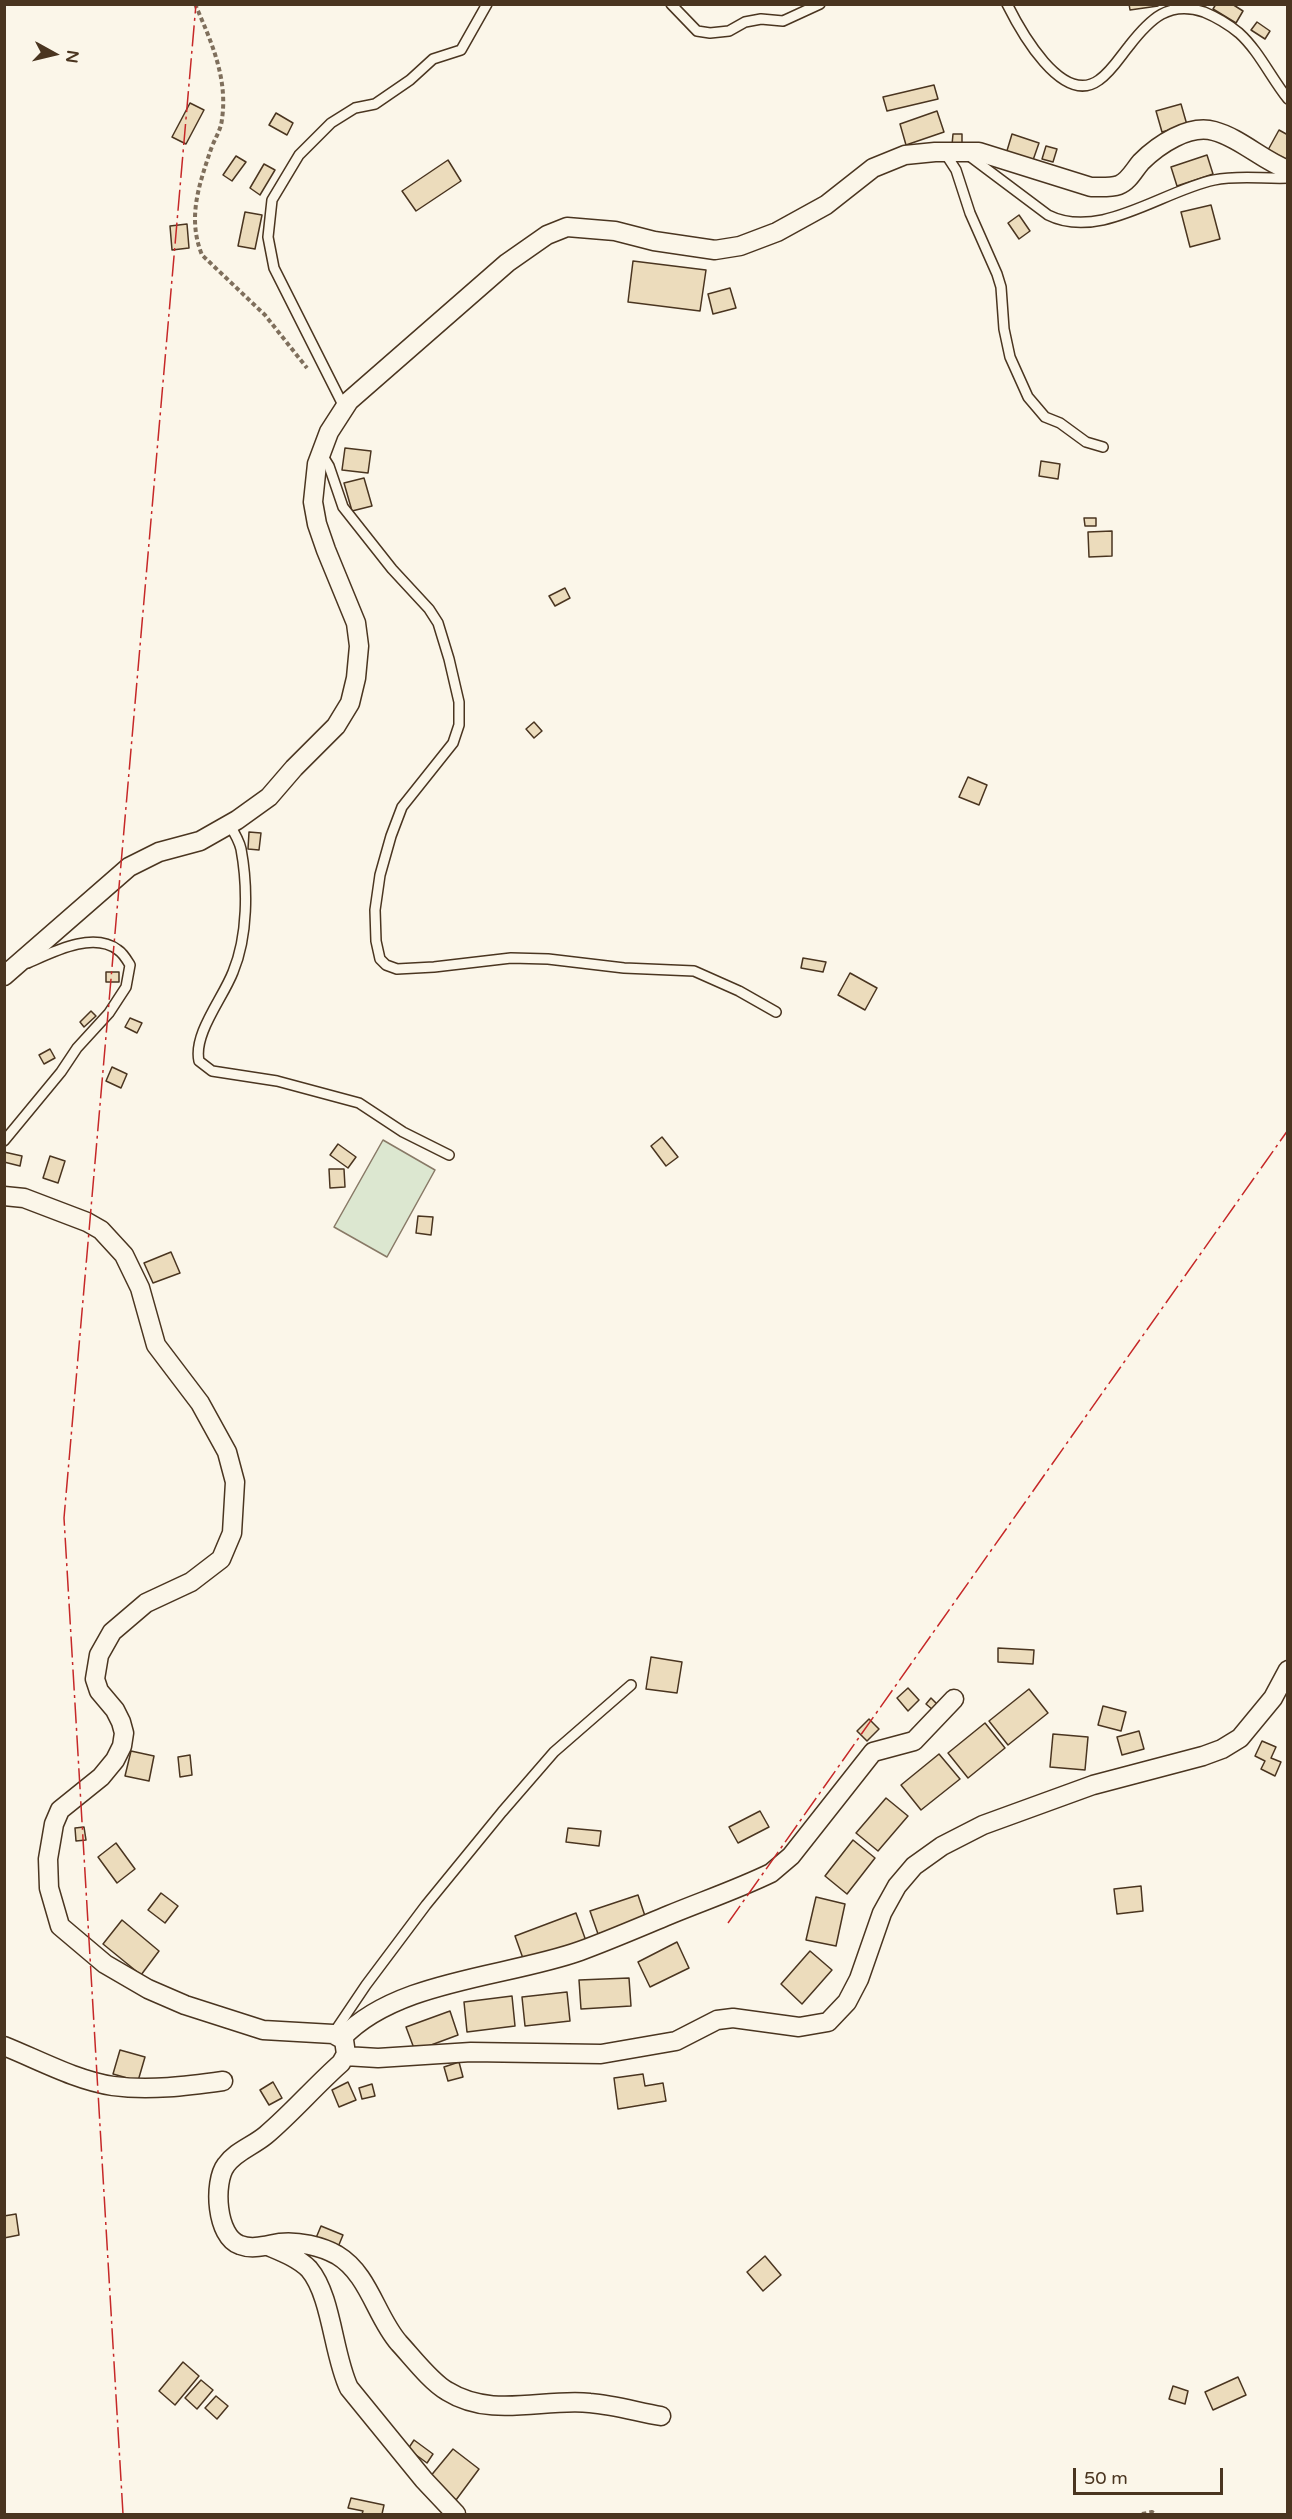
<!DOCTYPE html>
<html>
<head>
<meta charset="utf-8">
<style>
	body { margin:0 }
	#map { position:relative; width:1292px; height:2519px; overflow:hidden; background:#fbf6e9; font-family:"Varela Round",sans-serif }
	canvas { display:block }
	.frame { position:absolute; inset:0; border:6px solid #4a3520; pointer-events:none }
	.north { position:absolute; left:24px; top:24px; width:60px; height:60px; -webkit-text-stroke:4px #fbf6e9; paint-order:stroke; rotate:98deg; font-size:16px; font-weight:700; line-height:24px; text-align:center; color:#4a3520 }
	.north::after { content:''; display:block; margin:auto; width:21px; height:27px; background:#4a3520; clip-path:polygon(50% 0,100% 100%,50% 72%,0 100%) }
	.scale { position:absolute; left:1073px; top:2468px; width:150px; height:27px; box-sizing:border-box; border:3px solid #4a3520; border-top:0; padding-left:8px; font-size:18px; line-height:21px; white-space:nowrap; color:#4a3520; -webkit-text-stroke:4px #fbf6e9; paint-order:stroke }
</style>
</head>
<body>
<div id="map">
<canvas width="1292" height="2519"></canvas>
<div class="frame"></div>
<div class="north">N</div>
<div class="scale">50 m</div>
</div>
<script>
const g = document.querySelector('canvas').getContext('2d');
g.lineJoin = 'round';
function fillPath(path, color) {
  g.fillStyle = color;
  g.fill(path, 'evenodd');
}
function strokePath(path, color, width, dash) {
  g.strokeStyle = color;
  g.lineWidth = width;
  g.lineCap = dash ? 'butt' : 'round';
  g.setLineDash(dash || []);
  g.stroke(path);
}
const green = new Path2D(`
	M 383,1140 L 435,1170 L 387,1257 L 334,1227 Z`);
fillPath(green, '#dce7d0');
strokePath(green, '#887966', 1.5);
const building = new Path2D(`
	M 1129,4 L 1158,4 L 1158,6 L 1130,10 Z
	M 1216,4 L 1232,4 L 1243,11 L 1236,23 L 1213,9 Z
	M 1257,22 L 1270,31 L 1265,39 L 1251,30 Z
	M 934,85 L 938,99 L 887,111 L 883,97 Z
	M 190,103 L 204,110 L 186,144 L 172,137 Z
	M 1181,104 L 1187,125 L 1162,132 L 1156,111 Z
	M 937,111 L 944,132 L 906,145 L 900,124 Z
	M 276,113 L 293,123 L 287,135 L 269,125 Z
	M 1279,130 L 1288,135 L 1288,160 L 1268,150 Z
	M 953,134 L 962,134 L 962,145 L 952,145 Z
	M 1012,134 L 1039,143 L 1032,163 L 1006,154 Z
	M 1046,146 L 1057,149 L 1053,162 L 1042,159 Z
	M 1207,155 L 1213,174 L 1177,186 L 1171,167 Z
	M 236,156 L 246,162 L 232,181 L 223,175 Z
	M 448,160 L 461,181 L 416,211 L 402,191 Z
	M 264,164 L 275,170 L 260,195 L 250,188 Z
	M 1211,205 L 1220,239 L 1190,247 L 1181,212 Z
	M 245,212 L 262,215 L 255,249 L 238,246 Z
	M 1019,215 L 1030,231 L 1019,239 L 1008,223 Z
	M 187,224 L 189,248 L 172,250 L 170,226 Z
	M 633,261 L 706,270 L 700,311 L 628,302 Z
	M 730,288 L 736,308 L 713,314 L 708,294 Z
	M 345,448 L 371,451 L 368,473 L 342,470 Z
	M 1041,461 L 1060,464 L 1058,479 L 1039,476 Z
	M 364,478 L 372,506 L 352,511 L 344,483 Z
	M 1084,518 L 1096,518 L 1096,526 L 1085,526 Z
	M 1112,531 L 1112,556 L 1089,557 L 1088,532 Z
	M 565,588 L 570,598 L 555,606 L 549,596 Z
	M 534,722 L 542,731 L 534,738 L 526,729 Z
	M 968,777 L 987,785 L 979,805 L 959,797 Z
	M 249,832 L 261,833 L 259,850 L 248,849 Z
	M 803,958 L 826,962 L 823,972 L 801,968 Z
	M 106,972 L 119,972 L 119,982 L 106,982 Z
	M 850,973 L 877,988 L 865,1010 L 838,995 Z
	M 91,1011 L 96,1016 L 84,1027 L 80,1022 Z
	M 130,1018 L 142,1023 L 137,1033 L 125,1027 Z
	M 50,1049 L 55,1058 L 44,1064 L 39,1055 Z
	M 112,1067 L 127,1074 L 121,1088 L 106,1081 Z
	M 662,1137 L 678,1157 L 666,1166 L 651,1146 Z
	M 338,1144 L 356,1157 L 348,1168 L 330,1155 Z
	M 4,1152 L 22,1156 L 20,1166 L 4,1162 Z
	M 50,1156 L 65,1161 L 58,1183 L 43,1178 Z
	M 329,1169 L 344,1169 L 345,1187 L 330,1188 Z
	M 418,1216 L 433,1217 L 431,1235 L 416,1233 Z
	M 171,1252 L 180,1273 L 153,1283 L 144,1263 Z
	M 998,1648 L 1034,1650 L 1033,1664 L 998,1662 Z
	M 651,1657 L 682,1662 L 677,1693 L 646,1689 Z
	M 908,1688 L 919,1700 L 908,1711 L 897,1698 Z
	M 1029,1689 L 1048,1713 L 1008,1745 L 989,1721 Z
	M 931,1698 L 938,1705 L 933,1710 L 926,1704 Z
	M 1103,1706 L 1126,1712 L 1121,1731 L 1098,1725 Z
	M 869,1719 L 879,1729 L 867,1741 L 857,1731 Z
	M 985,1723 L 1005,1748 L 968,1778 L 948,1753 Z
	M 1139,1731 L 1144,1749 L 1122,1755 L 1117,1737 Z
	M 1053,1734 L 1088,1737 L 1085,1770 L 1050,1767 Z
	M 1262,1741 L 1276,1747 L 1271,1758 L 1281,1762 L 1275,1776 L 1261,1769 L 1265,1761 L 1255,1756 Z
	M 131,1751 L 154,1756 L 149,1781 L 125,1776 Z
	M 939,1754 L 960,1779 L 921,1810 L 901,1785 Z
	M 190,1755 L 192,1775 L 180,1777 L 178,1757 Z
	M 886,1798 L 908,1816 L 878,1851 L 856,1833 Z
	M 760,1811 L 769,1827 L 738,1843 L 729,1827 Z
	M 84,1827 L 86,1840 L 76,1841 L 75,1828 Z
	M 568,1828 L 601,1831 L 599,1846 L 566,1842 Z
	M 853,1840 L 875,1858 L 847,1894 L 825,1876 Z
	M 116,1843 L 135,1869 L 117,1883 L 98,1857 Z
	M 1141,1886 L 1143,1911 L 1117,1914 L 1114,1889 Z
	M 161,1893 L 178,1906 L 165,1923 L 148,1910 Z
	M 638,1895 L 646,1919 L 598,1934 L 590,1911 Z
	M 816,1897 L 845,1904 L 836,1946 L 806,1940 Z
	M 576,1913 L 586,1941 L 525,1964 L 515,1936 Z
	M 122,1920 L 159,1951 L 141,1975 L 103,1944 Z
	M 677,1942 L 689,1968 L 650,1987 L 638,1962 Z
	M 810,1951 L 832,1970 L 802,2004 L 781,1984 Z
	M 629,1978 L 631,2006 L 581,2009 L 579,1980 Z
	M 567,1992 L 570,2021 L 525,2026 L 522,1997 Z
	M 512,1996 L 515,2026 L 467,2032 L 464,2002 Z
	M 450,2011 L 458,2035 L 415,2051 L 406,2027 Z
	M 120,2050 L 145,2057 L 138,2081 L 113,2074 Z
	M 459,2062 L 463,2077 L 448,2081 L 444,2067 Z
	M 643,2074 L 645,2086 L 663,2083 L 666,2101 L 618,2109 L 614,2078 Z
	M 273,2082 L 282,2098 L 269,2105 L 260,2090 Z
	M 348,2082 L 356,2100 L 339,2107 L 332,2090 Z
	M 372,2084 L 375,2096 L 362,2099 L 359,2088 Z
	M 16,2214 L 19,2235 L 4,2238 L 4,2216 Z
	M 321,2226 L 343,2235 L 338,2247 L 316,2238 Z
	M 765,2256 L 781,2275 L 763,2291 L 747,2272 Z
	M 183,2362 L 199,2376 L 175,2405 L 159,2391 Z
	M 1238,2377 L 1246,2395 L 1213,2410 L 1205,2392 Z
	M 201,2380 L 213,2390 L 197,2409 L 185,2398 Z
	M 1173,2386 L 1188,2391 L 1185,2404 L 1169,2399 Z
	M 216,2396 L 228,2406 L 217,2419 L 205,2408 Z
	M 414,2440 L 433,2454 L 427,2463 L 408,2449 Z
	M 453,2449 L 479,2469 L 456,2500 L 429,2478 Z
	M 351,2498 L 384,2505 L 382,2514 L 362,2514 L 363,2511 L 348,2508 Z`);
fillPath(building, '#ecdcbc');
strokePath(building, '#4a3520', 1.5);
const lane = new Path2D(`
	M 671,4 L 697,31 L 710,33 L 729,31 L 745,22 L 761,19 L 783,21 L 820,4
	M 1007,4 C 1020,30 1062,107 1099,80 C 1111,72 1120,57 1129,46 C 1150,19 1169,0 1204,12 C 1216,17 1228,24 1239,33 C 1259,51 1271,78 1288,99
	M 945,153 L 956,170 L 970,213 L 997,274 L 1001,287 L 1004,329 L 1010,357 L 1028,397 L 1045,417 L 1060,423 L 1086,442 L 1103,447
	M 968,155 L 1048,215 C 1100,241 1162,191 1214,180 C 1238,175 1263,179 1288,178
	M 344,407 L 274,268 L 268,237 L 272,200 L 299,155 L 331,123 L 355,108 L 375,104 L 410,80 L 433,59 L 461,50 L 487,4
	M 321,453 L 329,466 L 343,507 L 392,569 L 429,609 L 438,623 L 449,659 L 459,702 L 459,725 L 453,743 L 402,807 L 391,836 L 380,875 L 375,910 L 376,941 L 380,959 L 386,965 L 397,969 L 434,967 L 511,958 L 548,959 L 624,968 L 694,971 L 739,991 L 776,1012
	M 229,824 C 234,832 239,840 241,849 C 248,887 248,936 233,972 C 223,998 193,1034 199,1061 L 212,1071 L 277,1081 L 359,1103 L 403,1132 L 449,1155
	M 4,1141 L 61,1072 L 77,1048 L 109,1013 L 126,987 L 130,965 C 127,960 123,953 118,950 C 93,931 53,952 28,963
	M 333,2034 L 366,1985 L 426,1905 L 502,1812 L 554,1752 L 631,1685`);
const street = new Path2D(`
	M 4,976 L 129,867 L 159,852 L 200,841 L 237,820 L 269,797 L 294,768 L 336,726 L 350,703 L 356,678 L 359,646 L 356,623 L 326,550 L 317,524 L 313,502 L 317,464 L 329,432 L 349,401 L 507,263 L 547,235 L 567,227 L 615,231 L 654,241 L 715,250 L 740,246 L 777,232 L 826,205 L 873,168 L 905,155 L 935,152 L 979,152 L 1091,187 C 1100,187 1110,188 1119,185 C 1129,181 1134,170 1141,162 C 1158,145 1189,124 1214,131 C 1240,138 1262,160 1288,170
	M 4,1196 L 24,1198 L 87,1222 L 101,1230 L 124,1255 L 140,1288 L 156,1345 L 200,1403 L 227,1452 L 235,1482 L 232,1533 L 221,1559 L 191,1582 L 146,1603 L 112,1632 L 99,1655 L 95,1679 L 99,1691 L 115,1710 L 121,1722 L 124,1733 L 122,1746 L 115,1760 L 101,1777 L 60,1810 L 54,1824 L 48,1859 L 49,1888 L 60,1926 L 105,1964 L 148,1989 L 185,2005 L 263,2030 L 333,2034 L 344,2040 L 346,2054 L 341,2063 C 315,2086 292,2113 266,2135 C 253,2146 236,2151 226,2165 C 213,2182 216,2237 240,2245 C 253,2250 267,2245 280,2243 C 298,2241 321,2246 337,2255 C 369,2274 376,2317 399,2343 C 412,2357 431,2382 447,2391 C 492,2419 543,2398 590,2403 C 614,2405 638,2412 661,2416
	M 342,2038 C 396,1980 508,1977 580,1951 C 610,1940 640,1927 669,1915 C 703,1901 738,1889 771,1873 L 791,1856 L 873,1752 L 914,1741 L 954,1699
	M 4,2046 C 39,2060 75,2080 113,2086 C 149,2091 187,2086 223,2081
	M 345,2056 L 378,2058 L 471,2052 L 601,2054 L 676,2041 L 717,2020 L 733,2018 L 799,2027 L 828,2022 L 847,2002 L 859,1979 L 882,1913 L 897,1886 L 914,1866 L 942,1846 L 983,1825 L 1093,1785 L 1203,1756 L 1222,1749 L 1240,1738 L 1273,1698 L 1288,1670
	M 268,2246 C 282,2252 298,2258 309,2269 C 332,2296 333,2355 349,2388 L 424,2480 L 456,2514`);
strokePath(lane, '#4a3520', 12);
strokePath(street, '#4a3520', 21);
strokePath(new Path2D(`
	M 195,4 C 211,41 228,78 222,119 C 221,130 215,138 211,149 C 199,185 187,218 202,255 L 265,315 L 307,368
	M 1142,2514 L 1152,2512 L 1155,2514`), '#7f6f5c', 4, [4.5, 3]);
strokePath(lane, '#fbf6e9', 9);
strokePath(street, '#fbf6e9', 18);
strokePath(new Path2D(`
	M 728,1923 L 1288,1130
	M 123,2514 L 64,1518 L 196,4`), '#c62828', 1.5, [21, 4.5, 3, 4.5]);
</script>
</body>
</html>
